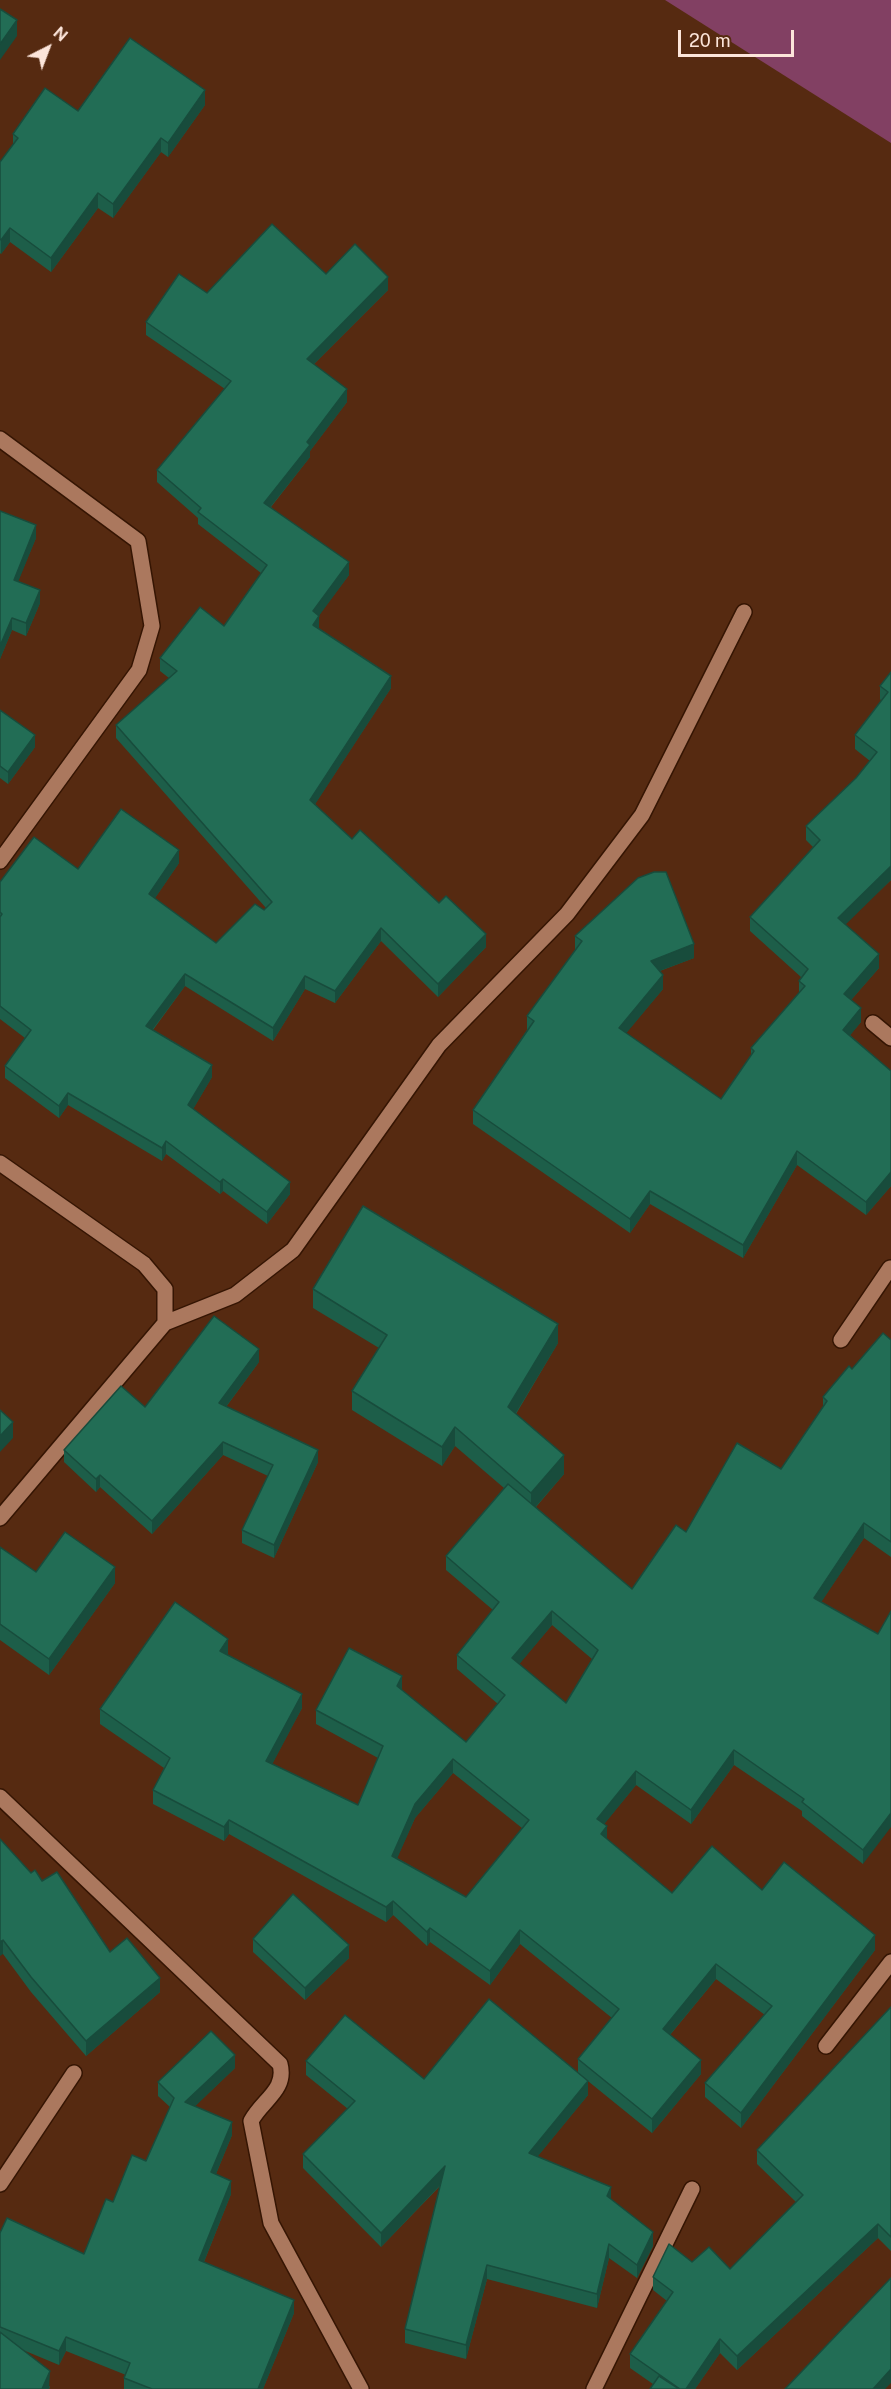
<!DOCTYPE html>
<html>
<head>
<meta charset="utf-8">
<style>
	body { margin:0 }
	#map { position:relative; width:891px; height:2389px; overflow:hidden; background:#562a11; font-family:"Public Sans",sans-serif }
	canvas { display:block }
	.north { position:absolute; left:18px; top:18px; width:60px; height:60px; -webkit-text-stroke:4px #562a11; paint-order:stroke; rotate:42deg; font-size:16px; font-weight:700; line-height:24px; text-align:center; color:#fce5da }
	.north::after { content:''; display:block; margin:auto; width:21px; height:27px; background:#fce5da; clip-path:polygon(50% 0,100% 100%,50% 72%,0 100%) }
	.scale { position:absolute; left:678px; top:30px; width:116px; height:27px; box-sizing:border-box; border:3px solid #fce5da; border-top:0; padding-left:8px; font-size:18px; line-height:21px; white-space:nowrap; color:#fce5da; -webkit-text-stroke:4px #562a11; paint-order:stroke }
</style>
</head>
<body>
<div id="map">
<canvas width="891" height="2389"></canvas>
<div class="north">N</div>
<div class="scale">20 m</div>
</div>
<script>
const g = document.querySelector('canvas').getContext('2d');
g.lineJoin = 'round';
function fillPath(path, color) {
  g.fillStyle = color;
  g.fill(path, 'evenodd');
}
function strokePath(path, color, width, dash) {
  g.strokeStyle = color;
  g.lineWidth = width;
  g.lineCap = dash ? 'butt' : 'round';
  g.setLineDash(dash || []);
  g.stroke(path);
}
fillPath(new Path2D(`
	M 665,0 L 891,0 L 891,143 Z`), '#824063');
const street = new Path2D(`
	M 0,439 L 138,541 L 152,626 L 139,670 L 0,861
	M 873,1023 L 891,1038
	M 0,1163 L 144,1264 L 165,1289 L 165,1323 L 0,1518
	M 165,1323 L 235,1295 L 293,1250 L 439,1045 L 567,914 L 642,815 L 744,612
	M 841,1340 L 890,1268
	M 0,1797 L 280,2064 C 287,2090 262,2100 251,2121 L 271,2223 L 361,2389
	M 826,2046 L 891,1962
	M 0,2184 L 74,2073
	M 594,2389 L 692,2189`);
strokePath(street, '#351503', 18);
strokePath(street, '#ab785e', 15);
fillPath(new Path2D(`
	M 205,105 L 168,157 L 161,152 L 113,218 L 98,208 L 51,272 L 10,242 L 1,254 L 0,253 L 0,162 L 13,144 L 13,134 L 78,111 Z
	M 326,274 L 388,290 L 314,364 L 347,402 L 310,451 L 310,457 L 271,507 L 349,575 L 319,615 L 319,629 L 391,688 L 315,804 L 352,839 L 486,947 L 438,997 L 381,941 L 335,1003 L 305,989 L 273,1041 L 185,986 L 153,1030 L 212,1077 L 193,1109 L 290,1194 L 267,1224 L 223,1191 L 220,1194 L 166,1154 L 162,1161 L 68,1105 L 59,1118 L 5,1078 L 5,1066 L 25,1038 L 0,1019 L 0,882 L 78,869 L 179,863 L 155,898 L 216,943 L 266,908 L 116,738 L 116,725 L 169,678 L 160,671 L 160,658 L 224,626 L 261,573 L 198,524 L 198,518 L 157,482 L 157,470 L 225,389 L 146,335 L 146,322 L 207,293 Z
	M 0,511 L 36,538 L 18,581 L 40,603 L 26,636 L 12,630 L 0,659 Z
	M 891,672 L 891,880 L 845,924 L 879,968 L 851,1000 L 861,1022 L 850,1035 L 891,1071 L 891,1186 L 866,1215 L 797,1165 L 743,1258 L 650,1204 L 630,1233 L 473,1124 L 473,1110 L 527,1030 L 527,1016 L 575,950 L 575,936 L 694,958 L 660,971 L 663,989 L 626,1033 L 721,1099 L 751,1055 L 751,1048 L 799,993 L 799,981 L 801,977 L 750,931 L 750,917 L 813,847 L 806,840 L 806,826 L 856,778 L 870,761 L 855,749 L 855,735 L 881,701 L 880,699 L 880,686 Z
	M 0,710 L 35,747 L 8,784 L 0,778 Z
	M 313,1289 L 558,1343 L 516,1414 L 564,1474 L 536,1507 L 632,1589 L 686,1532 L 781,1469 L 823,1407 L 823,1397 L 852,1369 L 891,1340 L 891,1557 L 864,1538 L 821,1602 L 878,1634 L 863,1864 L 802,1816 L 802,1811 L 734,1765 L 691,1824 L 636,1785 L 604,1824 L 607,1839 L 672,1893 L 762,1890 L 875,1950 L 741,2128 L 705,2097 L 705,2083 L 765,2015 L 716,1979 L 670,2035 L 701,2074 L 652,2133 L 578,2073 L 578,2059 L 612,2018 L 520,1944 L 490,1985 L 430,1942 L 427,1946 L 393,1915 L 386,1922 L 229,1834 L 224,1841 L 153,1804 L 153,1790 L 164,1768 L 100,1724 L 100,1709 L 228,1653 L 227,1655 L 302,1708 L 272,1764 L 358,1805 L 378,1758 L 316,1724 L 316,1710 L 402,1690 L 466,1742 L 498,1704 L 457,1669 L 457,1655 L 493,1610 L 446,1570 L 446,1556 L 504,1488 L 455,1446 L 442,1466 L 352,1410 L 352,1391 L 379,1348 L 313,1308 ZM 552,1625 L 592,1659 L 566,1703 L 519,1664 ZM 453,1773 L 522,1828 L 466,1897 L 397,1858 L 415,1818 Z
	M 259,1362 L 226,1407 L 318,1462 L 274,1558 L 242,1543 L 242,1530 L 268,1476 L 223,1455 L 152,1534 L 100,1487 L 96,1492 L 64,1462 L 64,1450 L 145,1407 Z
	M 0,1547 L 36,1572 L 115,1583 L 49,1675 L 0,1640 Z
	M 0,1839 L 31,1873 L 42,1881 L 110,1952 L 160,1992 L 86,2056 L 31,1992 L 3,1954 Z
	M 253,1939 L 349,1958 L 305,2000 L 253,1952 Z
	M 891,2007 L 891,2251 L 878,2238 L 737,2370 L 720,2353 L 695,2389 L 650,2389 L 653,2384 L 630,2368 L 630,2354 L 667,2301 L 653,2290 L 653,2277 L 692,2262 L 730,2269 L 796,2202 L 757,2164 L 757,2150 Z
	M 306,2061 L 424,2079 L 588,2095 L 537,2157 L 611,2199 L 653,2246 L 637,2278 L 609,2258 L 597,2308 L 487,2279 L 466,2359 L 405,2343 L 405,2329 L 441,2185 L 381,2247 L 303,2168 L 303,2154 L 348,2109 L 306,2075 Z
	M 235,2068 L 195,2106 L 232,2135 L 216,2174 L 231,2194 L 204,2262 L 294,2313 L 263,2389 L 124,2389 L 124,2378 L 126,2375 L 66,2351 L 59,2365 L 23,2350 L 50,2387 L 49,2389 L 0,2389 L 0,2233 L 84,2254 L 113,2202 L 146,2161 L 170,2107 L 158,2096 L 158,2082 Z`), '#1d5e49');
fillPath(new Path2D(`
	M 17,20 L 17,36 L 0,60 L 0,44 Z
	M 205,90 L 205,105 L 168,157 L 168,143 Z
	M 161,138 L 161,152 L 113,218 L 113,204 Z
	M 98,193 L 98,208 L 51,272 L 51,258 Z
	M 10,228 L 10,242 L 1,254 L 1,240 Z
	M 388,277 L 388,290 L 307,371 L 307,359 Z
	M 347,389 L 347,402 L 310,451 L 310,457 L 264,515 L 264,503 L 307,442 Z
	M 36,525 L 36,538 L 14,592 L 14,580 Z
	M 349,562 L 349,575 L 313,624 L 313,611 Z
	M 40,590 L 40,603 L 26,636 L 26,623 Z
	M 319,616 L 319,628 L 313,637 L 313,625 Z
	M 12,618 L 12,630 L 0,659 L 0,646 Z
	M 391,676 L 391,688 L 310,812 L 310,800 Z
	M 35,735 L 35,747 L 8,784 L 8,772 Z
	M 179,850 L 179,863 L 149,907 L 149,894 Z
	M 891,866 L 891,880 L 838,932 L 838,918 Z
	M 381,928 L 381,941 L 335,1003 L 335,991 Z
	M 486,934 L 486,947 L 438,997 L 438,984 Z
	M 694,944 L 694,958 L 651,974 L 651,961 Z
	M 879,954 L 879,968 L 844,1008 L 844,994 Z
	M 185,974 L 185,986 L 146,1038 L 146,1026 Z
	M 663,975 L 663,989 L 619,1042 L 619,1028 Z
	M 305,976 L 305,989 L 273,1041 L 273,1028 Z
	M 861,1008 L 861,1022 L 843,1044 L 843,1030 Z
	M 212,1065 L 212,1077 L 188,1118 L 188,1105 Z
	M 68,1093 L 68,1105 L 59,1118 L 59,1106 Z
	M 166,1141 L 166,1154 L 162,1161 L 162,1148 Z
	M 797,1151 L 797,1165 L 743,1258 L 743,1245 Z
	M 891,1172 L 891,1186 L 866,1215 L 866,1202 Z
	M 223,1179 L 223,1191 L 220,1194 L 220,1182 Z
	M 290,1182 L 290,1194 L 267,1224 L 267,1212 Z
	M 650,1191 L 650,1204 L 630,1233 L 630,1219 Z
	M 558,1324 L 558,1343 L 508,1426 L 508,1407 Z
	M 259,1349 L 259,1362 L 219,1416 L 219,1403 Z
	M 13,1422 L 13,1438 L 0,1452 L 0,1436 Z
	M 455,1427 L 455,1446 L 442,1466 L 442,1447 Z
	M 223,1442 L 223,1455 L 152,1534 L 152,1521 Z
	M 318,1450 L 318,1462 L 274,1558 L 274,1545 Z
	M 564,1455 L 564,1474 L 531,1512 L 531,1493 Z
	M 100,1475 L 100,1487 L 96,1492 L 96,1479 Z
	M 864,1523 L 864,1538 L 814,1613 L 814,1598 Z
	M 115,1567 L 115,1583 L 49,1675 L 49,1659 Z
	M 552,1611 L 552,1625 L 512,1673 L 512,1658 Z
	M 228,1639 L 228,1653 L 220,1665 L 220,1651 Z
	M 402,1676 L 402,1691 L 397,1686 Z
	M 302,1694 L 302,1708 L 266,1776 L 266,1761 Z
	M 734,1750 L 734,1765 L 691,1824 L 691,1810 Z
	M 453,1759 L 453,1773 L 415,1818 L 392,1870 L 392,1856 L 415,1804 Z
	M 636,1771 L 636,1785 L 597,1833 L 597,1819 Z
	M 891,1813 L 891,1827 L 863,1864 L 863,1850 Z
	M 229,1820 L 229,1834 L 224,1841 L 224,1827 Z
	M 607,1826 L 607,1840 L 601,1834 Z
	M 393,1901 L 393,1915 L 386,1922 L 386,1907 Z
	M 430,1928 L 430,1942 L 427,1946 L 427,1932 Z
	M 520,1930 L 520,1944 L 490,1985 L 490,1971 Z
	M 875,1935 L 875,1950 L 741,2128 L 741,2113 Z
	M 3,1940 L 3,1954 L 0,1956 L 0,1942 Z
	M 349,1945 L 349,1958 L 305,2000 L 305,1988 Z
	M 716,1964 L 716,1979 L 663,2043 L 663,2029 Z
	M 160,1978 L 160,1992 L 86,2056 L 86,2041 Z
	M 235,2055 L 235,2068 L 185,2116 L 185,2102 Z
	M 701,2060 L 701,2074 L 652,2133 L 652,2119 Z
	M 588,2081 L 588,2095 L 529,2167 L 529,2153 Z
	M 232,2122 L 232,2135 L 211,2186 L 211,2172 Z
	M 445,2166 L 445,2180 L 381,2247 L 381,2233 Z
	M 231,2181 L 231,2194 L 199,2274 L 199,2260 Z
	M 611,2187 L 611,2201 L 607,2196 Z
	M 878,2224 L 878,2238 L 737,2370 L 737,2356 Z
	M 653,2232 L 653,2246 L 637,2278 L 637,2265 Z
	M 609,2244 L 609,2258 L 597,2308 L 597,2294 Z
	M 487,2265 L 487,2279 L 466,2359 L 466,2345 Z
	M 294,2300 L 294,2313 L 263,2389 L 258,2389 Z
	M 66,2337 L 66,2351 L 59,2365 L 59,2351 Z
	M 720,2339 L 720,2353 L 695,2389 L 686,2389 Z
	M 891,2369 L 891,2383 L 885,2389 L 873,2389 Z
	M 50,2371 L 49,2389 L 42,2389 Z`), '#184c3c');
const building = new Path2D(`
	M 0,9 L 17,20 L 0,44 Z
	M 130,38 L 205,90 L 168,143 L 161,138 L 113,204 L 98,193 L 51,258 L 10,228 L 1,240 L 0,239 L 0,162 L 18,138 L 13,134 L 45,88 L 78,111 Z
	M 272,224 L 326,274 L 355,244 L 388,277 L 307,359 L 347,389 L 307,442 L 310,445 L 264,503 L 349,562 L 313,611 L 319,616 L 313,625 L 391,676 L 310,800 L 352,839 L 360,830 L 439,903 L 446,896 L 486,934 L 438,984 L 381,928 L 335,991 L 305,976 L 273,1028 L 185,974 L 146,1026 L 212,1065 L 188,1105 L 290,1182 L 267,1212 L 223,1179 L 220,1182 L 166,1141 L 162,1148 L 68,1093 L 59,1106 L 5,1066 L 31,1030 L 0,1006 L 0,917 L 2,914 L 0,912 L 0,882 L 34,837 L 78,869 L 121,809 L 179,850 L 149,894 L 216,943 L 255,904 L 264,910 L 272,902 L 116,725 L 177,671 L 160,658 L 200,607 L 224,626 L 267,565 L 198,512 L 201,508 L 157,470 L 231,381 L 146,322 L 179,274 L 207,293 Z
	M 0,511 L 36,525 L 14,580 L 40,590 L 26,623 L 12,618 L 0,646 Z
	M 891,672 L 891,866 L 838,918 L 879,954 L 844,994 L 861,1008 L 843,1030 L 891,1071 L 891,1172 L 866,1202 L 797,1151 L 743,1245 L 650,1191 L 630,1219 L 473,1110 L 534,1021 L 527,1016 L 582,941 L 575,936 L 638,878 L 654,872 L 666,872 L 694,944 L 651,961 L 663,975 L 619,1028 L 721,1099 L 754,1051 L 751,1048 L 805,986 L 799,981 L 808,969 L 750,917 L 820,840 L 806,826 L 856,778 L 877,752 L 855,735 L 888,692 L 880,686 Z
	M 0,710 L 35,735 L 8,772 L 0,766 Z
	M 363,1206 L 558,1324 L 508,1407 L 564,1455 L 531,1493 L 455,1427 L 442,1447 L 352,1391 L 387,1335 L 313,1289 Z
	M 214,1316 L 259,1349 L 219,1403 L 318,1450 L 274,1545 L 242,1530 L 273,1465 L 223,1442 L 152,1521 L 100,1475 L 96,1479 L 64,1450 L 121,1386 L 145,1407 Z
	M 883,1333 L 891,1340 L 891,1542 L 864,1523 L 814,1598 L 878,1634 L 891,1611 L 891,1813 L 863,1850 L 802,1802 L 804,1799 L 734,1750 L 691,1810 L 636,1771 L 597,1819 L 607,1826 L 601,1834 L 672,1893 L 712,1846 L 762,1890 L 784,1862 L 875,1935 L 741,2113 L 705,2083 L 772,2006 L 716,1964 L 663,2029 L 701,2060 L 652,2119 L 578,2059 L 619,2009 L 520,1930 L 490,1971 L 430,1928 L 427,1932 L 393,1901 L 386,1907 L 229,1820 L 224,1827 L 153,1790 L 170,1758 L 100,1709 L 175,1602 L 228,1639 L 220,1651 L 302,1694 L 266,1761 L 358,1805 L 383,1746 L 316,1710 L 349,1648 L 402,1676 L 397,1686 L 466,1742 L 505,1695 L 457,1655 L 499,1602 L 446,1556 L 508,1484 L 632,1589 L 676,1525 L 686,1532 L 737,1443 L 781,1469 L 827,1401 L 823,1397 L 849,1366 L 852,1369 ZM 552,1611 L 598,1650 L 566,1703 L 512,1658 ZM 453,1759 L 529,1820 L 466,1897 L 392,1856 L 415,1804 Z
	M 0,1410 L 13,1422 L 0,1436 Z
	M 65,1532 L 115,1567 L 49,1659 L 0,1624 L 0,1547 L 36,1572 Z
	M 0,1839 L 31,1873 L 35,1870 L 42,1881 L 57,1872 L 110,1952 L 127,1938 L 160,1978 L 86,2041 L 31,1977 L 3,1940 L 0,1942 Z
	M 293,1894 L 349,1945 L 305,1988 L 253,1939 Z
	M 489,1999 L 588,2081 L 529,2153 L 611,2187 L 607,2196 L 653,2232 L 637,2265 L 609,2244 L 597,2294 L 487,2265 L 466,2345 L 405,2329 L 445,2166 L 381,2233 L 303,2154 L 355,2101 L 306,2061 L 345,2015 L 424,2079 Z
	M 891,2007 L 891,2237 L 878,2224 L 737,2356 L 720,2339 L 686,2389 L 680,2389 L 630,2354 L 673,2292 L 653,2277 L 669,2244 L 692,2262 L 709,2247 L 730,2269 L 803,2195 L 757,2150 Z
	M 211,2031 L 235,2055 L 185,2102 L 232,2122 L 211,2172 L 231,2181 L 199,2260 L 294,2300 L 258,2389 L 152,2389 L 124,2378 L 130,2363 L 66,2337 L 59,2351 L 0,2327 L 0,2233 L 7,2218 L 84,2254 L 106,2199 L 113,2202 L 132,2155 L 146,2161 L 174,2098 L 158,2082 Z
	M 891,2278 L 891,2369 L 873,2389 L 785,2389 Z
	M 0,2332 L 50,2371 L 42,2389 L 0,2389 Z
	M 659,2376 L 679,2389 L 650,2389 Z`);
fillPath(building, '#226d55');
strokePath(building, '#184c3c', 1.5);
</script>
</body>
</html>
